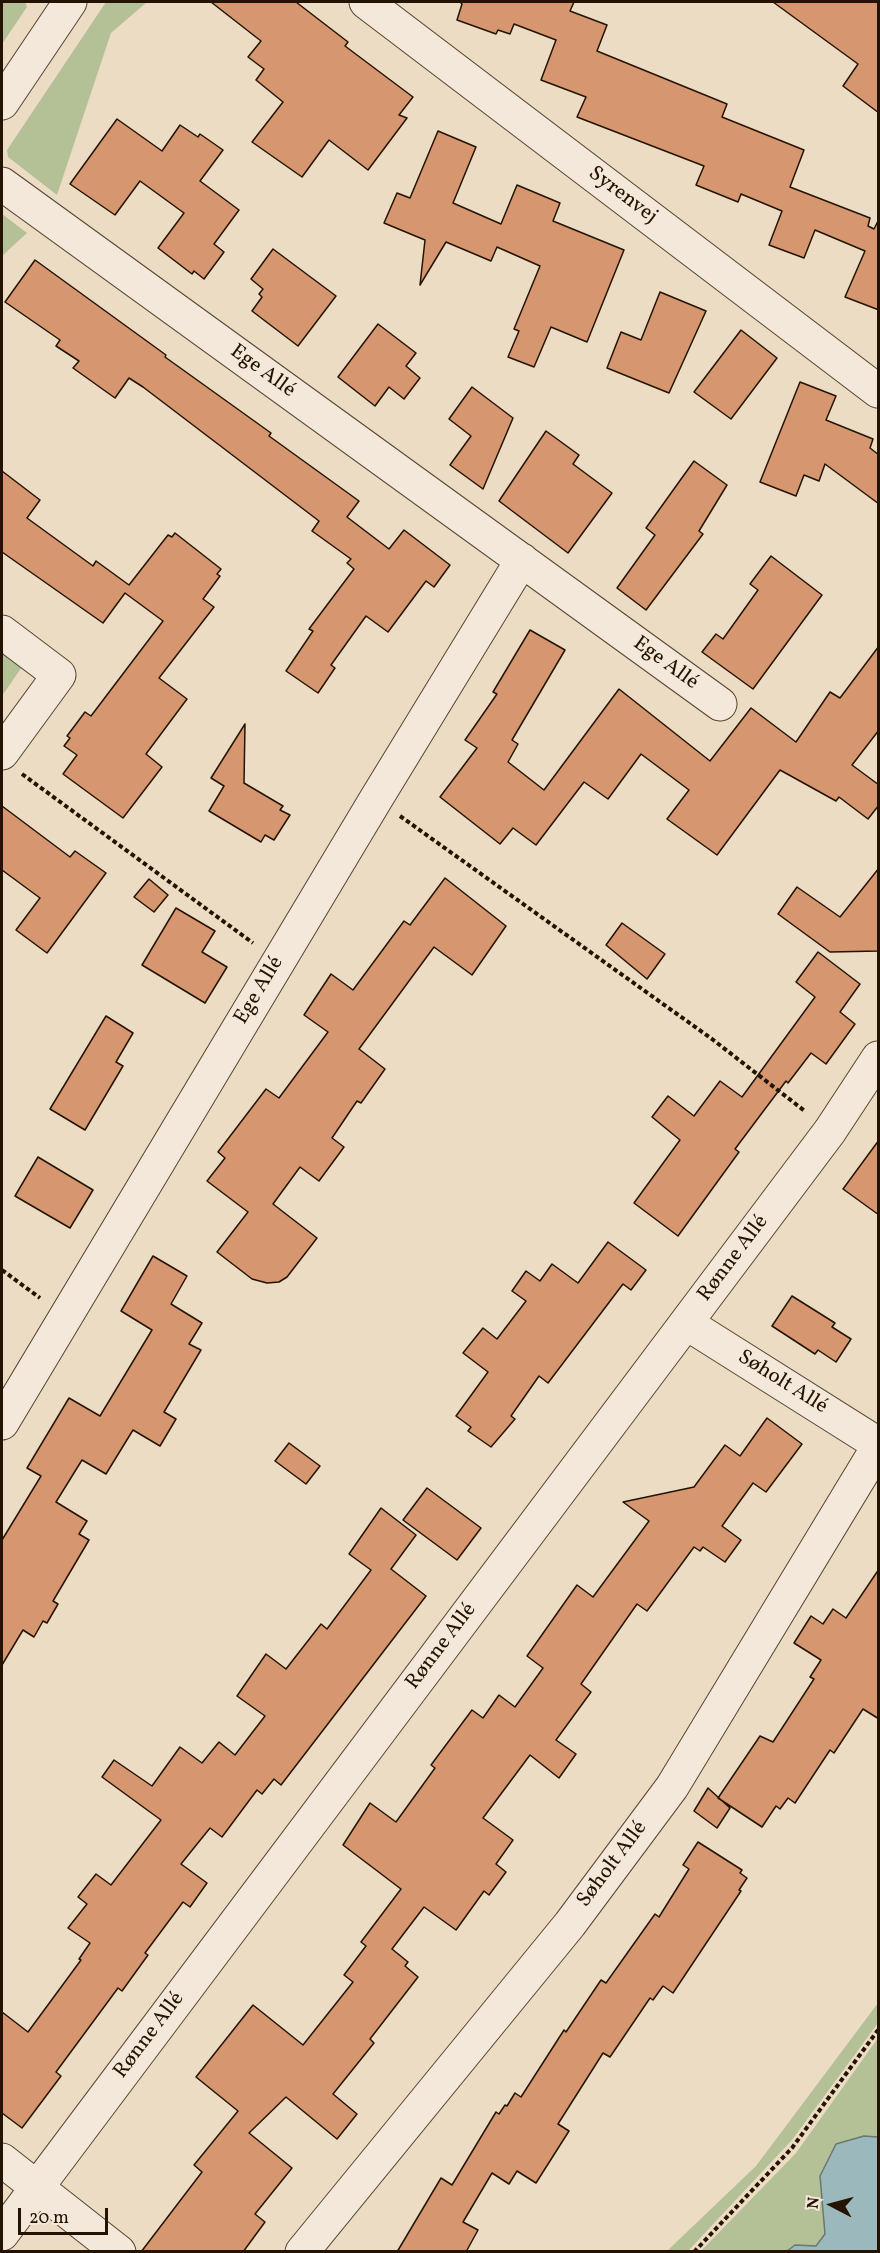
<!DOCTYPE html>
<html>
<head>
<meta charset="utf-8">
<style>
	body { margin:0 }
	#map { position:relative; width:880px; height:2253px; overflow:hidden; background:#ecdcc4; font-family:Vollkorn,serif }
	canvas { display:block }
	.frame { position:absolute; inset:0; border:3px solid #231300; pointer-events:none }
	.north { position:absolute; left:802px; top:2175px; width:60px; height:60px; -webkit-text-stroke:4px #f3e8d9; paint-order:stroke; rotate:276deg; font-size:16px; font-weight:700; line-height:24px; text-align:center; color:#231300 }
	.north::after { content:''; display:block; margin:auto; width:21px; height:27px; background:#231300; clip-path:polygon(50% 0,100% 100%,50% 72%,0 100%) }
	.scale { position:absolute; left:18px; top:2208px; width:90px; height:27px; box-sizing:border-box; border:3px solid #231300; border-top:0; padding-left:8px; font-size:18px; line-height:21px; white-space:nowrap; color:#231300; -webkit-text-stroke:4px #f3e8d9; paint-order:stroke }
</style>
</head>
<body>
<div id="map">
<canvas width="880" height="2253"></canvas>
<div class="frame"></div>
<div class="north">N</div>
<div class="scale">20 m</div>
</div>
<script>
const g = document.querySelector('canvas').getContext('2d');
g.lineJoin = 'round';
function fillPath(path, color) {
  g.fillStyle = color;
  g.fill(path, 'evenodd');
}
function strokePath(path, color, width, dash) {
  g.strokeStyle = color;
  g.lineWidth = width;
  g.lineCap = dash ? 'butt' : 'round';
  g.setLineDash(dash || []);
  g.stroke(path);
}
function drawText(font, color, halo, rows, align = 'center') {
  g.font = font + ' Vollkorn,serif';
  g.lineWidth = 5;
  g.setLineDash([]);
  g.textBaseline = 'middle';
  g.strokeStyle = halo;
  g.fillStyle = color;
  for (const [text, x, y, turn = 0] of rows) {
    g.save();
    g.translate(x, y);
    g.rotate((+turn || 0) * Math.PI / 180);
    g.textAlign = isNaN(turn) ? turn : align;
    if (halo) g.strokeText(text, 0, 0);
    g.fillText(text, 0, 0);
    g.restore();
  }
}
fillPath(new Path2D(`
	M 2,2 L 25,2 L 27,7 L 2,44 Z
	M 106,2 L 147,2 L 111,33 L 57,195 L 8,157 L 7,150 Z
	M 2,214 L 27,233 L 2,256 Z
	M 2,647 L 24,664 L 2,696 Z
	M 878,2003 L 878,2023 L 792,2140 L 688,2251 L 667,2251 L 756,2166 Z
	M 878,2038 L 878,2137 L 864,2136 L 836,2144 L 820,2176 L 826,2234 L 816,2246 L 795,2245 L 787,2252 L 700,2252 L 796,2153 Z`), '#b4c197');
const water = new Path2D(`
	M 864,2136 L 878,2137 L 878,2251 L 787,2251 L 795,2245 L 816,2246 L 825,2234 L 820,2176 L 836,2144 Z`);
fillPath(water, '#9bb9bc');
strokePath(water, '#6b7771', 1.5);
const building = new Path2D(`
	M 211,2 L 296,2 L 348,42 L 345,46 L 413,97 L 399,115 L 407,118 L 368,170 L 329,140 L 302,177 L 252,142 L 283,102 L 256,80 L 264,69 L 248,57 L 261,41 Z
	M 460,2 L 574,2 L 570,11 L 607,25 L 597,51 L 727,104 L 722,117 L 804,150 L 790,187 L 870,218 L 868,226 L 874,229 L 879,219 L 879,310 L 845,297 L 865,251 L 815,230 L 804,258 L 769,245 L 782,211 L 741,194 L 738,202 L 696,185 L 704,166 L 577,117 L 586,97 L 541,80 L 556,40 L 514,24 L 510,34 L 498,30 L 496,34 L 457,20 L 462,4 Z
	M 773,2 L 879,2 L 879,113 L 843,86 L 858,64 Z
	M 117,119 L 162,151 L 180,125 L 198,137 L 200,134 L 223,150 L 200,181 L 239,210 L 214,244 L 224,252 L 204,279 L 194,271 L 192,274 L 158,248 L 184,213 L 140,181 L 115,215 L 70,184 Z
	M 438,131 L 476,147 L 453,203 L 501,224 L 517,185 L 560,203 L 553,221 L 624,250 L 587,342 L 551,327 L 534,367 L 508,357 L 519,331 L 514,329 L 540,266 L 497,247 L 491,261 L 446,242 L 420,285 L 425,240 L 384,223 L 397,193 L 410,198 Z
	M 273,249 L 336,296 L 298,346 L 252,311 L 262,297 L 259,294 L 263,289 L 251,279 Z
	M 35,260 L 166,355 L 165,357 L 271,433 L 269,436 L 359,501 L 347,517 L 389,549 L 404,530 L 450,565 L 434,587 L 426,581 L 388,632 L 366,616 L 331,665 L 335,668 L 318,693 L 286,671 L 313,631 L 309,629 L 354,569 L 347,563 L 351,559 L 312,531 L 319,521 L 143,387 L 129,378 L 115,398 L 73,368 L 79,361 L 56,346 L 60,340 L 5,302 Z
	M 660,292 L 706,311 L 669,393 L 607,368 L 621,332 L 641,340 Z
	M 378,324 L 416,353 L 406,366 L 420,378 L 404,399 L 389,387 L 375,406 L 338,377 Z
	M 741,330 L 777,358 L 731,419 L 694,392 Z
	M 800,382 L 836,396 L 826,420 L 873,439 L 870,448 L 879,455 L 879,504 L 825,464 L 819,481 L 804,475 L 796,496 L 760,482 Z
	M 472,387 L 513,418 L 483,489 L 450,465 L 471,436 L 449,419 Z
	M 546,431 L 579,455 L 573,464 L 612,493 L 568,553 L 499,501 Z
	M 694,461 L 727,485 L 699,531 L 703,534 L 646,610 L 617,588 L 655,535 L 646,528 Z
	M 2,471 L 40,500 L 27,518 L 93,566 L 96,561 L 129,585 L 168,535 L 172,537 L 175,533 L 221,569 L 217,574 L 220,576 L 203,599 L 214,607 L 159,678 L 187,699 L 146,754 L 162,767 L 123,818 L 63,774 L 77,755 L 64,746 L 70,738 L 67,736 L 85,712 L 91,716 L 163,621 L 125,593 L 103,623 L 2,552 Z
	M 771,556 L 822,595 L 753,689 L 702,652 L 716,634 L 723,639 L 758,590 L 750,584 Z
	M 530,630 L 565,650 L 512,740 L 518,744 L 508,762 L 544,790 L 619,689 L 710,761 L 751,708 L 796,742 L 830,692 L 840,698 L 879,646 L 879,730 L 852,765 L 879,785 L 879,805 L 868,819 L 839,797 L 836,801 L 780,770 L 717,855 L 667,819 L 689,790 L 641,754 L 608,799 L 584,782 L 536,845 L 513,828 L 500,844 L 440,797 L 477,748 L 465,740 L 497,694 L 493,692 Z
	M 245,724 L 244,783 L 283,806 L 280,810 L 290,815 L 274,840 L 265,835 L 261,842 L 209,811 L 224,786 L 211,778 Z
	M 2,806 L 70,857 L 75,851 L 106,873 L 47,953 L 16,930 L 40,898 L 2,870 Z
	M 879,868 L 879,951 L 830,952 L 778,914 L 797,887 L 840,917 Z
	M 445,878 L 506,926 L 472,975 L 434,947 L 359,1049 L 385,1069 L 361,1103 L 357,1101 L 332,1138 L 344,1147 L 319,1181 L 300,1167 L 273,1204 L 317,1238 L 287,1277 L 279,1282 L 267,1283 L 252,1279 L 217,1252 L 248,1212 L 207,1181 L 225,1158 L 218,1152 L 266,1089 L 279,1098 L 328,1032 L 304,1015 L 331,974 L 353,990 L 404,921 L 410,925 Z
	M 149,879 L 168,895 L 154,912 L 134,897 Z
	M 176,908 L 215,931 L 202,952 L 227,967 L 205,1003 L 142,965 Z
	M 622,923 L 665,954 L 647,979 L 606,945 Z
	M 818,952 L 860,984 L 840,1012 L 855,1024 L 826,1064 L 811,1053 L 788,1083 L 786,1081 L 735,1149 L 739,1152 L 678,1236 L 634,1203 L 680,1140 L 652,1117 L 668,1096 L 694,1116 L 720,1081 L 742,1097 L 815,997 L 796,982 Z
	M 106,1016 L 133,1033 L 116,1062 L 123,1066 L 85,1130 L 50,1109 Z
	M 879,1140 L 879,1215 L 843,1189 Z
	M 38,1157 L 93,1190 L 70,1228 L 15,1196 Z
	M 608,1242 L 646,1270 L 631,1290 L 623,1284 L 548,1383 L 539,1376 L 511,1416 L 515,1419 L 491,1447 L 468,1431 L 471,1427 L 456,1416 L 488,1372 L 463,1353 L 483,1328 L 497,1339 L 526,1301 L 512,1291 L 526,1271 L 540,1281 L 552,1264 L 578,1283 Z
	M 153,1256 L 187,1276 L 171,1304 L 202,1323 L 189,1344 L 201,1350 L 164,1412 L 176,1419 L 160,1446 L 133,1430 L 106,1474 L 82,1460 L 56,1502 L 87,1521 L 79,1534 L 89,1540 L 53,1601 L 58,1604 L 47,1623 L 43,1621 L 34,1637 L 23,1630 L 2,1665 L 2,1540 L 41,1476 L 27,1468 L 69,1398 L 100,1416 L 152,1330 L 121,1311 Z
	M 792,1296 L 835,1323 L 832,1327 L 851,1339 L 836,1362 L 818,1350 L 815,1354 L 772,1326 Z
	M 767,1418 L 802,1444 L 766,1492 L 753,1483 L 722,1526 L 741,1540 L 725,1562 L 703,1547 L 700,1551 L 694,1547 L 647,1611 L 637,1604 L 581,1684 L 591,1692 L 556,1740 L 576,1754 L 559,1778 L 530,1755 L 483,1818 L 513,1840 L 496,1864 L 506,1872 L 489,1895 L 484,1891 L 456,1930 L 424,1907 L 392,1949 L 408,1962 L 405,1966 L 418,1977 L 370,2039 L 374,2043 L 333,2094 L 357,2114 L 337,2139 L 286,2097 L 249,2133 L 292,2168 L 255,2214 L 265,2222 L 243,2252 L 141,2252 L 202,2172 L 194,2165 L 238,2111 L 196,2077 L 253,2005 L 303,2045 L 353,1982 L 344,1975 L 366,1946 L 361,1942 L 401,1889 L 343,1845 L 370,1803 L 396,1822 L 435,1768 L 431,1765 L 472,1710 L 483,1718 L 499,1695 L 515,1707 L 543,1668 L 527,1656 L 577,1585 L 593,1597 L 649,1521 L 623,1502 L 694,1487 L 725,1445 L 740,1456 Z
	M 289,1443 L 320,1466 L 306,1484 L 275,1461 Z
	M 427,1488 L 481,1528 L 457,1560 L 403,1520 Z
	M 381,1508 L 416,1535 L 391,1569 L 426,1596 L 281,1785 L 274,1779 L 262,1794 L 257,1790 L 222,1837 L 210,1828 L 181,1864 L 207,1883 L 190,1907 L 183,1902 L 145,1953 L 148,1955 L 122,1991 L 118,1988 L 56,2072 L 61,2076 L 22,2128 L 2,2113 L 2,2012 L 28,2032 L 81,1960 L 79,1959 L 90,1943 L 68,1928 L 87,1904 L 78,1897 L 96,1874 L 111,1885 L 161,1820 L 102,1777 L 114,1760 L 152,1786 L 180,1747 L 202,1763 L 219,1742 L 235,1755 L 265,1716 L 237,1696 L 266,1654 L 286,1669 L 321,1624 L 327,1629 L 371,1570 L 349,1554 Z
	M 879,1569 L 879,1719 L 863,1709 L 834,1753 L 830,1750 L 795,1803 L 788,1798 L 780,1809 L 776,1806 L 762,1827 L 718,1798 L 760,1736 L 773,1742 L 814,1679 L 810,1677 L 821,1660 L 794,1643 L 811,1616 L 823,1624 L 833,1609 L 846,1618 Z
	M 708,1788 L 730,1808 L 717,1828 L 694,1811 Z
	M 698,1842 L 742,1870 L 740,1873 L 747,1878 L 739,1890 L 741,1891 L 673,1993 L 663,1986 L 653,2000 L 650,1998 L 610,2057 L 603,2053 L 558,2124 L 569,2131 L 536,2183 L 517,2171 L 509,2184 L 492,2173 L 463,2222 L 478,2230 L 466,2252 L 397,2252 L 441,2178 L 452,2185 L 496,2112 L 499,2114 L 505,2105 L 507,2106 L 515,2093 L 521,2097 L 564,2030 L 566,2032 L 601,1980 L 606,1983 L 655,1914 L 659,1917 L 689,1869 L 683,1865 Z`);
fillPath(building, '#d69770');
strokePath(building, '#231300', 1.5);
const minor = new Path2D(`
	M 366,2 L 878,391
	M 2,103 L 70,2
	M 2,184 L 720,704
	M 2,632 L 59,675 L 2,753
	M 686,1323 L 878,1444
	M 2,1423 L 376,799 L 522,560
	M 2,2160 L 119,2252
	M 2,2234 L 830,1131 L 878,1058
	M 302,2252 L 570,1924 L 672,1787 L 878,1447`);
strokePath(minor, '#554531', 35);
strokePath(new Path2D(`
	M 22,774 L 253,943
	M 400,816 L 712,1039 L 806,1112
	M 2,1270 L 40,1298
	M 694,2252 L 792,2148 L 878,2030`), '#231300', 4, [4.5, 3]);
strokePath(minor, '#f3e8d9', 33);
drawText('21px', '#231300', '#f3e8d9', [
	["Syrenvej",622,196,37],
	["Ege Allé",262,372,36],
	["Ege Allé",665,664,36],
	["Ege Allé",260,991,-59],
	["Rønne Allé",734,1259,-53],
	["Søholt Allé",782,1383,32],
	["Rønne Allé",442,1647,-53],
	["Søholt Allé",613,1865,-53],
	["Rønne Allé",150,2036,-53]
]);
</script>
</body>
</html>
